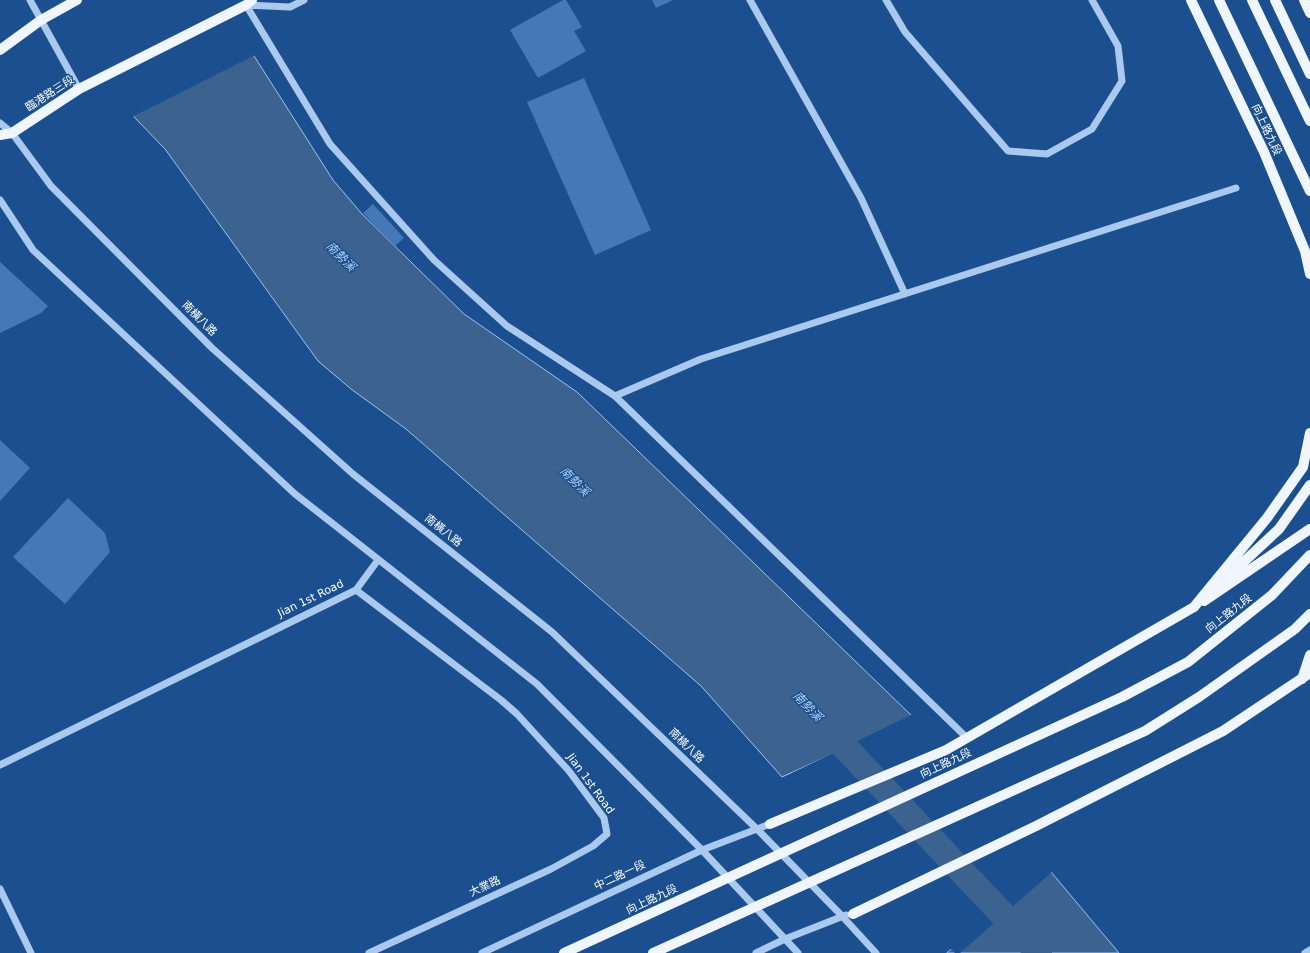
<!DOCTYPE html>
<html>
<head>
<meta charset="utf-8">
<style>
	body { margin:0 }
	canvas { display:block; background:#1b4f8f }
</style>
</head>
<body>
<canvas width="1310" height="953"></canvas>
<script>
const g = document.querySelector('canvas').getContext('2d');
g.lineJoin = 'round';
function fillPath(path, color) {
  g.fillStyle = color;
  g.fill(path, 'evenodd');
}
function strokePath(path, color, width, dash) {
  g.strokeStyle = color;
  g.lineWidth = width;
  g.lineCap = dash ? 'butt' : 'round';
  g.setLineDash(dash || []);
  g.stroke(path);
}
function drawText(font, color, halo, rows, align = 'center') {
  g.font = font + ' "DejaVu Sans","Noto Sans TC",sans-serif';
  g.lineWidth = 3;
  g.setLineDash([]);
  g.textBaseline = 'middle';
  g.strokeStyle = halo;
  g.fillStyle = color;
  for (const [text, x, y, turn = 0] of rows) {
    g.save();
    g.translate(x, y);
    g.rotate((+turn || 0) * Math.PI / 180);
    g.textAlign = isNaN(turn) ? turn : align;
    if (halo) g.strokeText(text, 0, 0);
    g.fillText(text, 0, 0);
    g.restore();
  }
}
const water = new Path2D(`
	M 77,0 L 216,0 L 256,59 L 333,180 L 362,214 L 464,314 L 577,392 L 913,717 L 782,777 L 701,686 L 406,429 L 351,389 L 318,361 L 165,149 L 135,118 Z
	M 1046,866 L 1119,953 L 947,953 Z`);
fillPath(water, '#3c6290');
strokePath(water, '#9cc4f0', 1);
fillPath(new Path2D(`
	M 75,0 L 218,0 L 255,55 L 132,117 Z
	M 913,714 L 915,717 L 914,719 L 793,774 L 792,773 Z
	M 1045,864 L 1047,864 L 1053,871 L 960,953 L 955,953 L 950,948 Z`), '#1b4f8f');
strokePath(new Path2D(`
	M 821,722 L 1039,953`), '#3c6290', 26);
fillPath(new Path2D(`
	M 563,0 L 566,0 L 582,27 L 574,31 L 586,51 L 538,78 L 510,30 Z
	M 652,0 L 673,0 L 656,8 Z
	M 584,78 L 651,230 L 595,255 L 527,102 Z
	M 373,204 L 404,238 L 395,246 L 363,213 Z
	M 0,262 L 48,306 L 41,313 L 0,333 Z
	M 0,440 L 30,468 L 0,501 Z
	M 68,498 L 105,533 L 110,552 L 65,604 L 13,557 Z`), '#4478b7');
strokePath(new Path2D(`
	M 30,0 L 79,89
	M 750,0 L 861,198 L 905,294
	M 886,0 L 905,32 L 1008,151 L 1047,154 L 1092,129 L 1122,81 L 1118,46 L 1092,0
	M 246,5 L 330,144 L 434,260 L 507,326 L 615,396 L 967,738
	M 246,5 L 290,7 L 304,0
	M 0,123 L 12,133 L 51,186 L 212,348 L 353,474 L 552,632 L 758,830 L 842,916 L 876,953
	M 0,200 L 33,250 L 295,494 L 537,684 L 702,850 L 798,953
	M 615,396 L 701,359 L 1236,188
	M 356,590 L 378,560
	M 0,765 L 356,590 L 501,700 L 517,714 L 569,771 L 604,818 L 607,834 L 593,846 L 551,869 L 369,953
	M 0,889 L 31,953
	M 482,953 L 702,850 L 770,824
	M 756,953 L 785,939 L 846,915
	M 1305,953 L 1310,950`), '#a9c9ee', 7);
strokePath(new Path2D(`
	M 1191,0 L 1264,152 L 1305,251 L 1310,274
	M 1219,0 L 1310,191
	M 1252,0 L 1310,121
	M 1275,0 L 1310,74
	M 1304,0 L 1310,13
	M 0,50 L 41,20 L 77,0
	M 0,135 L 12,133 L 79,89 L 246,5 L 252,0
	M 1221,583 L 1279,529 L 1310,485
	M 1204,601 L 1310,529
	M 1302,679 L 1310,655
	M 770,824 L 946,750 L 1194,607 L 1267,518 L 1303,467 L 1310,433
	M 853,914 L 1036,826 L 1223,731 L 1310,673
	M 564,953 L 1122,697 L 1188,662 L 1272,595 L 1310,555
	M 653,953 L 1145,731 L 1199,697 L 1295,629 L 1310,614`), '#f0f6ff', 10);
drawText('11px', '#fff', '#1b4f8f', [
	["臨港路三段",50,94,-33],
	["向上路九段",1266,130,65],
	["南橫八路",199,319,45],
	["南橫八路",443,531,39],
	["Jian 1st Road",311,599,-26],
	["向上路九段",1229,614,-38],
	["南橫八路",686,746,44],
	["向上路九段",946,764,-25],
	["Jian 1st Road",590,784,54],
	["中二路一段",620,876,-25],
	["大業路",485,887,-25],
	["向上路九段",652,900,-25]
]);
drawText('italic 12px', '#b5d3f5', '#1b4f8f', [
	["南勢溪",340,257,44],
	["南勢溪",574,482,44],
	["南勢溪",807,707,46]
]);
</script>
</body>
</html>
